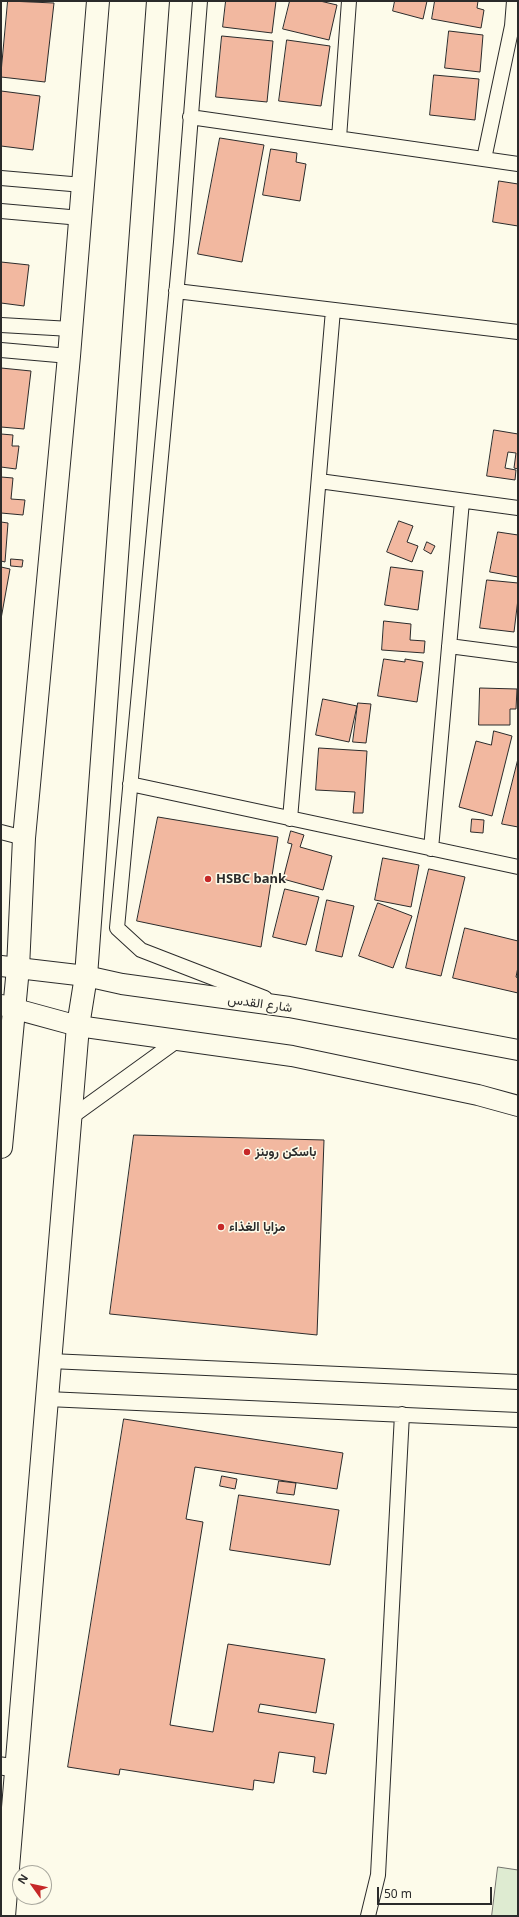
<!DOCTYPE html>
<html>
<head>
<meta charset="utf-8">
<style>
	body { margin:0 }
	#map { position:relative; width:519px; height:1917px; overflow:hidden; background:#fdfbea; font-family:"Noto Sans",sans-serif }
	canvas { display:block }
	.frame { position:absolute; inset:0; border:2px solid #2b2b2b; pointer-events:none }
	.north { position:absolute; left:12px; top:1865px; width:40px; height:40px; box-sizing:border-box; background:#fdfbea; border:1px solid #a9a89e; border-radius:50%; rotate:303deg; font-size:11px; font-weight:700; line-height:16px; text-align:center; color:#2b2b2b }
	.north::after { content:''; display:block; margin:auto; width:14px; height:18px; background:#c62828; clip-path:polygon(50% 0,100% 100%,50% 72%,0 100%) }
	.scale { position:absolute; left:377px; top:1887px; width:115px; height:18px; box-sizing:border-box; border:2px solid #2b2b2b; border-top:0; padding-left:5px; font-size:12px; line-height:14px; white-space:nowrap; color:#2b2b2b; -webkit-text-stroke:3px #fdfbea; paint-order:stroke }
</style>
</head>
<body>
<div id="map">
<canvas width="519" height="1917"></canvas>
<div class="frame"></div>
<div class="north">N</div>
<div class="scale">50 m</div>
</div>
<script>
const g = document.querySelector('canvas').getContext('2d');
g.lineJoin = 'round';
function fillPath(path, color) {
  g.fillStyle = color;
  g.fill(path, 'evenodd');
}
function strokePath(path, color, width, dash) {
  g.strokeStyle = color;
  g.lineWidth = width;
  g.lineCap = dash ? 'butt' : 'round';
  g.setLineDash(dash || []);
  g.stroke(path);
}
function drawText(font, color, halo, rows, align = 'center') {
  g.font = font + ' "Noto Sans",Vazirmatn,sans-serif';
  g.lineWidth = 3;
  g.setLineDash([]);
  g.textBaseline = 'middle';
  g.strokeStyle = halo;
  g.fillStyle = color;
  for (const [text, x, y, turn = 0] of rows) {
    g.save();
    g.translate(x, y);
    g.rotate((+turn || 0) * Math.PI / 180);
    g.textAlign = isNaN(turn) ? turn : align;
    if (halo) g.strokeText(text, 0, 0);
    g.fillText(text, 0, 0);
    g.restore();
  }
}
const green = new Path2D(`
	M 498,1867 L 518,1870 L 518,1916 L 492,1916 Z`);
fillPath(green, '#deebd1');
strokePath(green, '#74746e', 1);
const building = new Path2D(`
	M 8,1 L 54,3 L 45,82 L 1,77 Z
	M 226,1 L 276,1 L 272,33 L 223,27 Z
	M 290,1 L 320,1 L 337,5 L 329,40 L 283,29 Z
	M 395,1 L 427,1 L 423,19 L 393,11 Z
	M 435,1 L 478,1 L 477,8 L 484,10 L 481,28 L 432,19 Z
	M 449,31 L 483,35 L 480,72 L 445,68 Z
	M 222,36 L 273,41 L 267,102 L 216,97 Z
	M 287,40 L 330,46 L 321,106 L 279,101 Z
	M 434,75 L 479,79 L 475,120 L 430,115 Z
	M 1,91 L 40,96 L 33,150 L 1,146 Z
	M 220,138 L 264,145 L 242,262 L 198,254 Z
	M 271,149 L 297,153 L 296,162 L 306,164 L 300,201 L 263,195 Z
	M 499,181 L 518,184 L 518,226 L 493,222 Z
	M 1,262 L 29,265 L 24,306 L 1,303 Z
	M 1,368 L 31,371 L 24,429 L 1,427 Z
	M 494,430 L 518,434 L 518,469 L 514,468 L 516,453 L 508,452 L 505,468 L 516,470 L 515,480 L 487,476 Z
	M 1,434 L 13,435 L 12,446 L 19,446 L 16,469 L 1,467 Z
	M 1,477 L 13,478 L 11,499 L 25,500 L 23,515 L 1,513 Z
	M 399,521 L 413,526 L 407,542 L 418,546 L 412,562 L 387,552 Z
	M 1,522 L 8,523 L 5,562 L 1,561 Z
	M 498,532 L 518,535 L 518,577 L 490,572 Z
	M 427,542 L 435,546 L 431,554 L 424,550 Z
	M 11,559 L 23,560 L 22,567 L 11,566 Z
	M 1,567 L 10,569 L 1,619 Z
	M 391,567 L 423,571 L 418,610 L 385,605 Z
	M 487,580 L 518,583 L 518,599 L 514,632 L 480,628 Z
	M 384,621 L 411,624 L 410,640 L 425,641 L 424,653 L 382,650 Z
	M 384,659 L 405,662 L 405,659 L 423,662 L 417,702 L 378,696 Z
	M 480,688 L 517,689 L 516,709 L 510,709 L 510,725 L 479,725 Z
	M 323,699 L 357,706 L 349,742 L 316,735 Z
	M 358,703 L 371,704 L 366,743 L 353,742 Z
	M 494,731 L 512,736 L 492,816 L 459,807 L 476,741 L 491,745 Z
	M 319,748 L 367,751 L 363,813 L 353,813 L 355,792 L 316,790 Z
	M 518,759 L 518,827 L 502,824 Z
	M 158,817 L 278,837 L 261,947 L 137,921 Z
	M 472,819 L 484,820 L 483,833 L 471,832 Z
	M 291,831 L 304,835 L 300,847 L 332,856 L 323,890 L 283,879 L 292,844 L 288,843 Z
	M 383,858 L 419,865 L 411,907 L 375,900 Z
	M 429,869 L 465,877 L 441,976 L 406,968 Z
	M 285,889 L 319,897 L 306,945 L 273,937 Z
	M 327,900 L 354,906 L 342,957 L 316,951 Z
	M 378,903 L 412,916 L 393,968 L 359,956 Z
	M 465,928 L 518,941 L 518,967 L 516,977 L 518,978 L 518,993 L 453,978 Z
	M 134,1135 L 324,1140 L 317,1335 L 110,1314 Z
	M 124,1419 L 343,1453 L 337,1489 L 195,1467 L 186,1519 L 203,1522 L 170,1725 L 213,1732 L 228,1644 L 325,1659 L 316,1713 L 260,1704 L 258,1712 L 334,1724 L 326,1774 L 313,1772 L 315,1757 L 279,1752 L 274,1783 L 254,1780 L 253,1790 L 120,1769 L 119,1775 L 68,1767 Z
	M 222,1476 L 237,1479 L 235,1489 L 220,1486 Z
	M 279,1481 L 296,1483 L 294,1495 L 277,1493 Z
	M 239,1495 L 339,1510 L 330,1565 L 230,1550 Z`);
fillPath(building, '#f2b8a0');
strokePath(building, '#2b2b2b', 1);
const minor = new Path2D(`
	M 200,1 L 181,242 L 117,928 L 141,950 L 265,998
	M 190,117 L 518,164
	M 339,138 L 349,1
	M 484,159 L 512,26 L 514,1
	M 1,178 L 83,185
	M 1,211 L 81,218
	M 176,291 L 518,332
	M 1,325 L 71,329
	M 1,350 L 69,356
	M 319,481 L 518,508
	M 449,646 L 518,655
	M 130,784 L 518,867
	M 290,819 L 333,310
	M 1,832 L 24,838
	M 431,849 L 462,501
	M 70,1118 L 178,1040
	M 50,1361 L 518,1382
	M 47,1399 L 518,1420
	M 368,1916 L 378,1875 L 402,1414`);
const tertiary = new Path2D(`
	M 1,1766 L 16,1768`);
const secondary = new Path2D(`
	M 1,966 L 86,976 L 122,984 L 289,1007 L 518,1050
	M 1,1005 L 78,1026 L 292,1056 L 478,1095 L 518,1106`);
const primary = new Path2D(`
	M 1,1147 L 18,968 L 24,838 L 69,356 L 98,1
	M 4,1916 L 78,1026 L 86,976 L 158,1`);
strokePath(minor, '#2b2b2b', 16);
strokePath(tertiary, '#2b2b2b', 19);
strokePath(secondary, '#2b2b2b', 22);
strokePath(primary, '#2b2b2b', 24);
strokePath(minor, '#fdfbea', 14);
strokePath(tertiary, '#fdfbea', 17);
strokePath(secondary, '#fdfbea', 20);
strokePath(primary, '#fdfbea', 22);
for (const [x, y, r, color] of [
	[208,879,4,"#c62828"],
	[247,1152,4,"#c62828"],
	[221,1227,4,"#c62828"]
]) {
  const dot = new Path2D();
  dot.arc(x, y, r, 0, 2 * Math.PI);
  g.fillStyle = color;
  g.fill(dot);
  strokePath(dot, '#fdfbea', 1.5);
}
drawText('bold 13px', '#2b2b2b', '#fdfbea', [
	["HSBC bank",216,879],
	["باسكن روبنز",255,1152],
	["مزايا الغذاء",229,1227]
], 'left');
drawText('13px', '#2b2b2b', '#fdfbea', [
	["شارع القدس",260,1004,8]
]);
</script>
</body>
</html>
